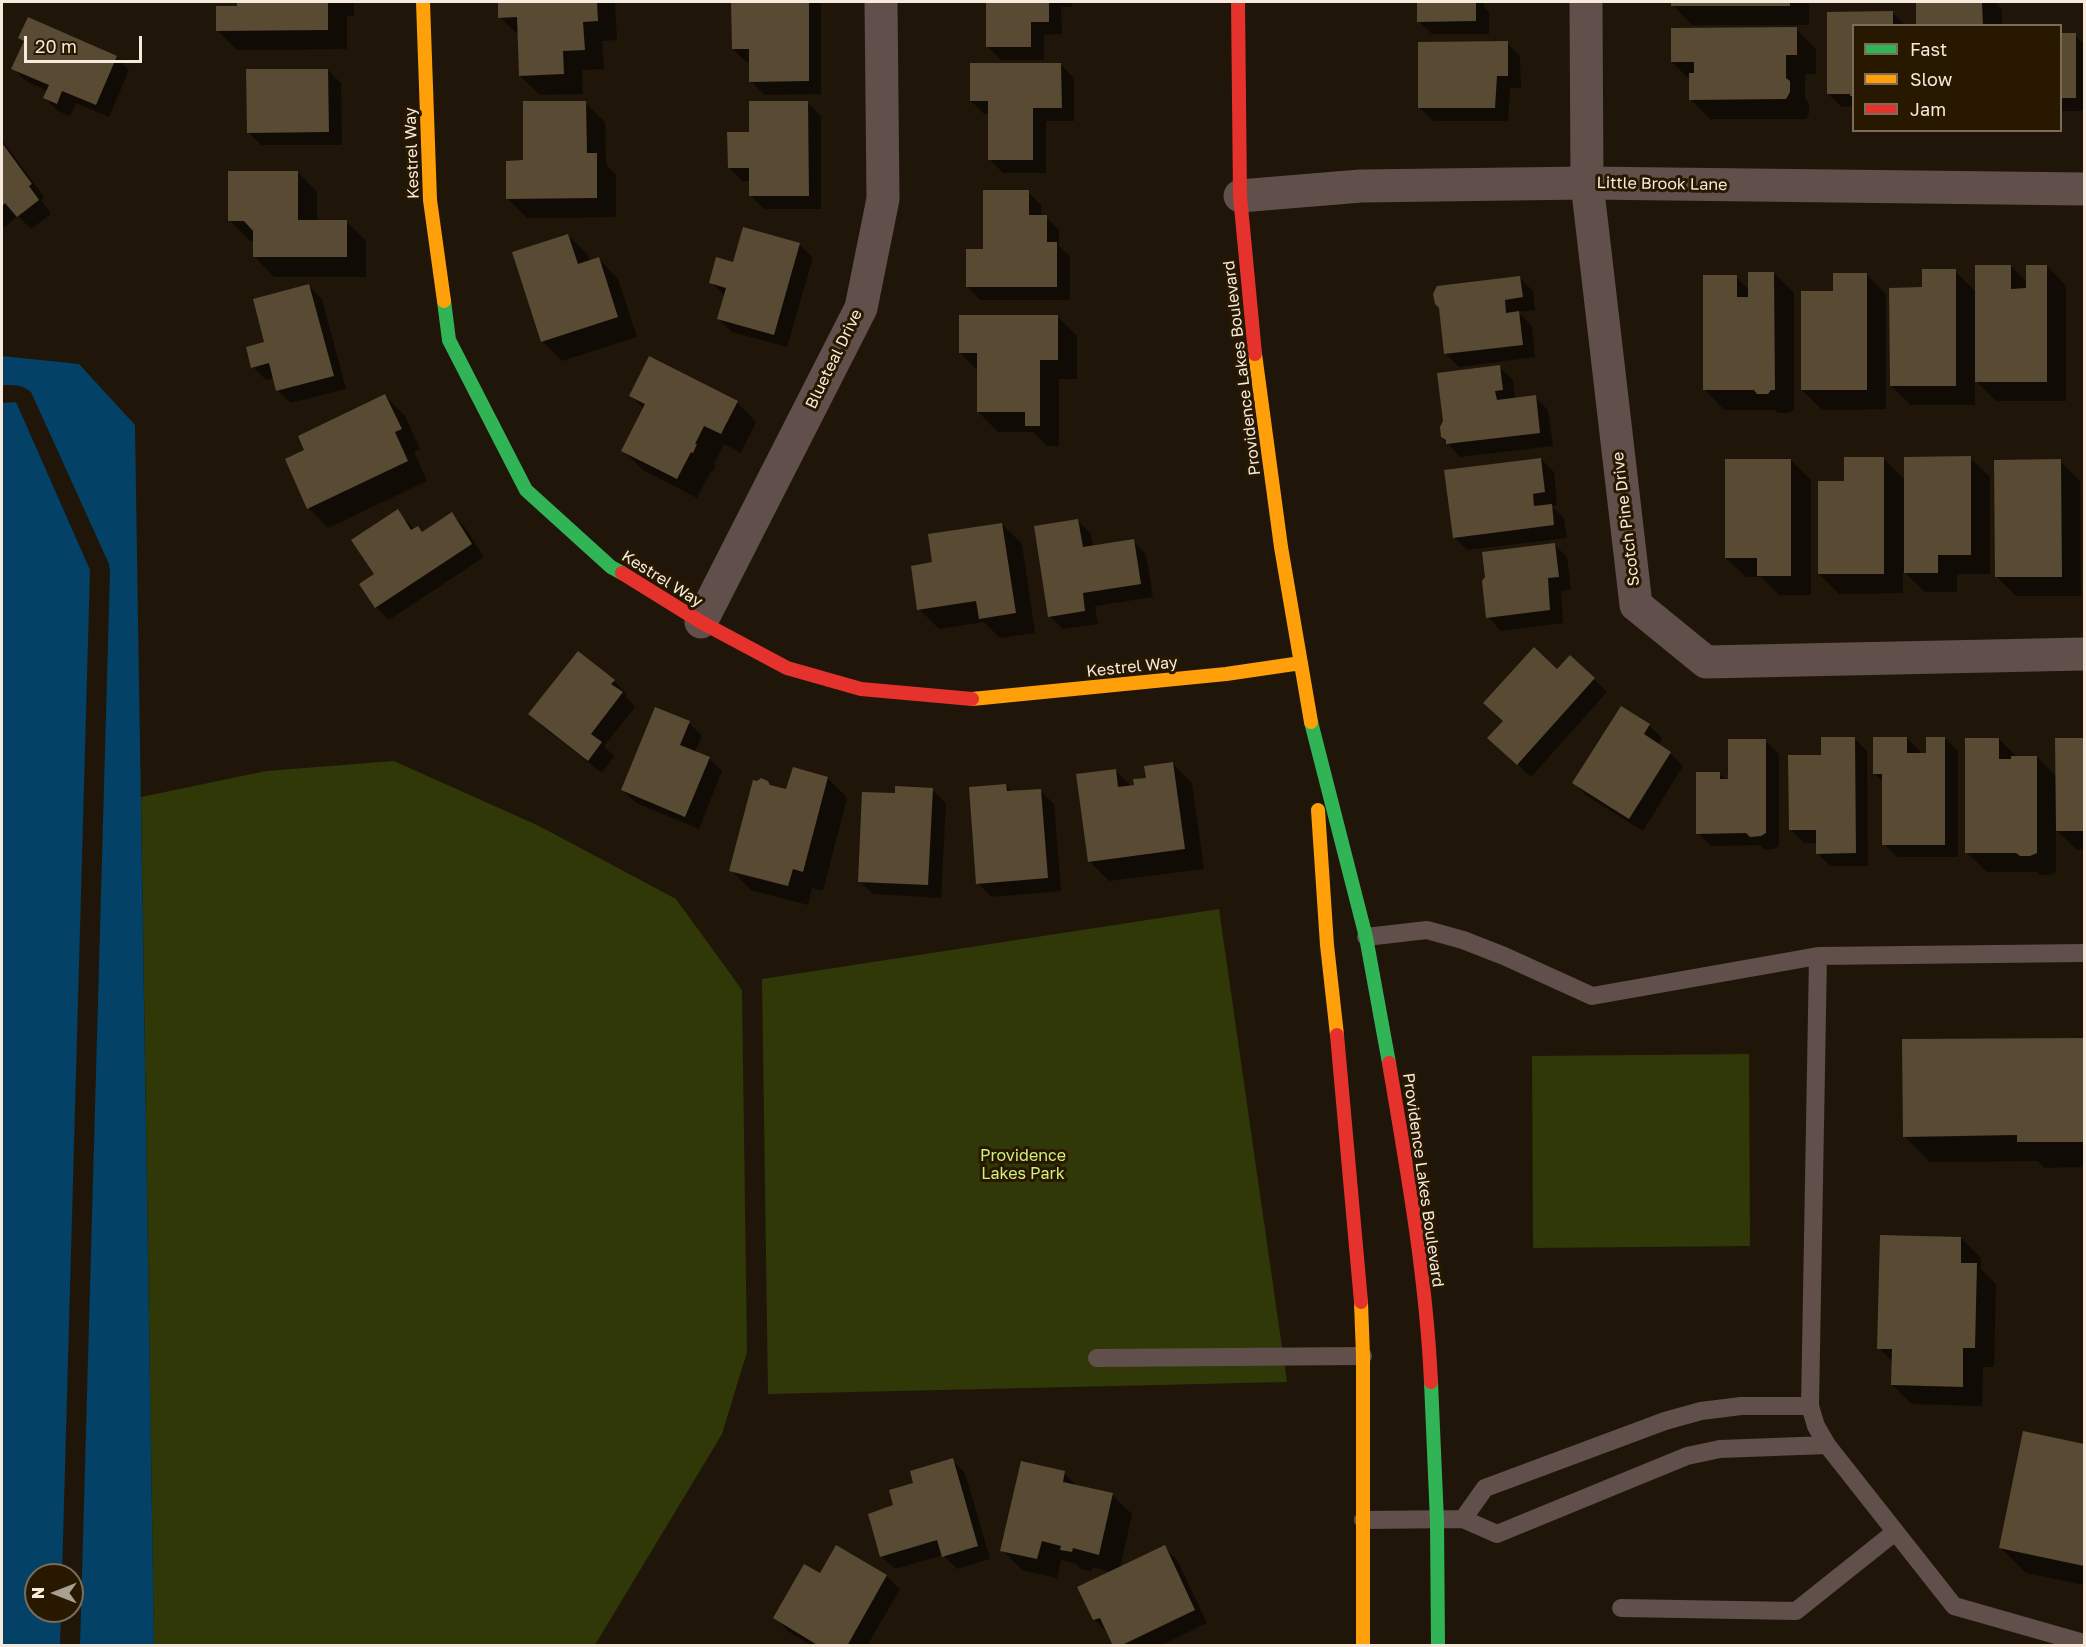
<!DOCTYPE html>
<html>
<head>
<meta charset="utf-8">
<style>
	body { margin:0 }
	#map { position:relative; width:2086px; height:1647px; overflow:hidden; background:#1f1609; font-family:"Golos Text",sans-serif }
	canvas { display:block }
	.frame { position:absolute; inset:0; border:3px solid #f5eadb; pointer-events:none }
	.legend { position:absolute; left:1852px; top:24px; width:210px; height:108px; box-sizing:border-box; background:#281800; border:2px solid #7a6c58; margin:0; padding:8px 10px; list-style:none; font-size:18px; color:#f5eadb }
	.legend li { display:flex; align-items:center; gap:12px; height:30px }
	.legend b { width:30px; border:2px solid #7a6c58 }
	.north { position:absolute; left:24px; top:1563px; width:60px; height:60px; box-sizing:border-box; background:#281800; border:2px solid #7a6c58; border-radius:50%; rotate:270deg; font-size:16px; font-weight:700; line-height:24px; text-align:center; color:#f5eadb }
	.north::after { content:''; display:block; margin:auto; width:21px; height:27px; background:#aaa092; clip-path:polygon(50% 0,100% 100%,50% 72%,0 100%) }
	.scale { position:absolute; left:24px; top:36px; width:118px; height:27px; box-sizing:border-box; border:3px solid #f5eadb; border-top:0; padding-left:8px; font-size:18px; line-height:21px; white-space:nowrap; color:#f5eadb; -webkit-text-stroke:4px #281800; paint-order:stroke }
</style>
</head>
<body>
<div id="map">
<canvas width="2086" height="1647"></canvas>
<div class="frame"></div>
<ul class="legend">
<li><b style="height:8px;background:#30b455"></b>Fast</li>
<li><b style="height:8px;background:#ff9f0a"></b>Slow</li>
<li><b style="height:8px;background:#e5322d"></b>Jam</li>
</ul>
<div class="north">N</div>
<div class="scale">20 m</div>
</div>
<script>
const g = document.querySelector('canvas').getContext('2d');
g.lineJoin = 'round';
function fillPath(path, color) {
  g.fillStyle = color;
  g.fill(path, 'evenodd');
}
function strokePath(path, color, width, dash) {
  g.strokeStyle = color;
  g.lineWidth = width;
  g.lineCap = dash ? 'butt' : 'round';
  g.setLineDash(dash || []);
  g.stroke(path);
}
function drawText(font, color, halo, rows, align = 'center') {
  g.font = font + ' "Golos Text",sans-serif';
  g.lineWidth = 6;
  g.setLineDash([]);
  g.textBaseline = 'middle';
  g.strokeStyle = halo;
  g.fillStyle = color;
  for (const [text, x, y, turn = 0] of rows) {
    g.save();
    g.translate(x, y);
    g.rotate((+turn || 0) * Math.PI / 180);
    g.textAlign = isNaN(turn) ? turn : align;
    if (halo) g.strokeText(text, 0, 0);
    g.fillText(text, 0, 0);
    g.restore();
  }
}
fillPath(new Path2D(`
	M 394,761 L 539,826 L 676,899 L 742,990 L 747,1352 L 722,1434 L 595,1645 L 154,1645 L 141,797 L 266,771 Z
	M 1219,909 L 1287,1382 L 768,1394 L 762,979 Z
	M 1749,1054 L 1750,1246 L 1533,1248 L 1532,1056 Z`), '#2f3806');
fillPath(new Path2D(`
	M 2,356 L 79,364 L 135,425 L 154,1645 L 80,1645 L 110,571 L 109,564 L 31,392 C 22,384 12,385 2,385 Z
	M 16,402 L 90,570 L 62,1575 L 36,1575 L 36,1611 L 61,1611 L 60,1646 L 2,1645 L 2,403 Z`), '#034166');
fillPath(new Path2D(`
	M 239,2 L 354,2 L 354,16 L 347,16 L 347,49 L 237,50 L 217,30 L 239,7 Z
	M 499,2 L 615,2 L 617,40 L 602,41 L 604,69 L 582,70 L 583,94 L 540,95 L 520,76 L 519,36 L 500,17 Z
	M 733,2 L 821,2 L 821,94 L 764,95 L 751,81 L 751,62 L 746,62 L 733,49 Z
	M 988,2 L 1072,2 L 1072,7 L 1061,7 L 1062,34 L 1044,35 L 1044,60 L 1001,60 L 988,47 Z
	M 1418,2 L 1523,2 L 1484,2 L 1484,7 L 1489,12 L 1489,34 L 1432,34 L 1418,21 Z
	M 1673,2 L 1809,2 L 1809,25 L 1692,25 L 1673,5 Z
	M 1917,2 L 1994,2 L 2002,9 L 2002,26 L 1917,26 Z
	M 1828,13 L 1893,13 L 1906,26 L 1854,26 L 1854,107 L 1842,107 L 1828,94 Z
	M 1796,29 L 1816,49 L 1816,74 L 1805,74 L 1805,99 L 1809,103 L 1809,113 L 1806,119 L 1710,119 L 1690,99 L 1690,80 L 1672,62 Z
	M 2060,35 L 2075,35 L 2084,44 L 2084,111 L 2060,111 Z
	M 20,38 L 116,57 L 129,70 L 109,117 L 76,103 L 70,116 L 58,111 L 45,98 L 48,91 L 26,81 L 13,68 L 25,42 Z
	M 1507,43 L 1520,56 L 1521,88 L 1510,88 L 1508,121 L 1433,121 L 1420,108 Z
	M 1061,65 L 1074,78 L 1074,121 L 1046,121 L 1046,173 L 1003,173 L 990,160 L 990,114 L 984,114 L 971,101 Z
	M 328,70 L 341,83 L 342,145 L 261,145 L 248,132 Z
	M 585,103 L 605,122 L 606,164 L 616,175 L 616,217 L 527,218 L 507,198 L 525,162 Z
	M 808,103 L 821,116 L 821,209 L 764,209 L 751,196 L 751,181 L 742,181 L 729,167 L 751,133 Z
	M 2,140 L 44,197 L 41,200 L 51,214 L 31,229 L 18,216 L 3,228 L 2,227 Z
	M 298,172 L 317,192 L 317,221 L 346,221 L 366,241 L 366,277 L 274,277 L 255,257 L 255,241 L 250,241 L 230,221 Z
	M 1028,192 L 1041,205 L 1041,217 L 1046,217 L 1059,230 L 1059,246 L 1070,256 L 1070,300 L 980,300 L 967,286 L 985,251 Z
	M 744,229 L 800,245 L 813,258 L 787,347 L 732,332 L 718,319 L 725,296 L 711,282 L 734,264 Z
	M 568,235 L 588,255 L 590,262 L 599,259 L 618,279 L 637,337 L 562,361 L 542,341 Z
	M 2011,266 L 2027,283 L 2047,266 L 2066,286 L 2066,401 L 1996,401 L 1975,380 L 1975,405 L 1911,405 L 1891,386 L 1923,288 L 1955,271 L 1976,292 Z
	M 1774,273 L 1794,293 L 1794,410 L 1788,413 L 1778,413 L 1775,410 L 1724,410 L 1705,390 L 1736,277 L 1749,290 Z
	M 1867,275 L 1886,294 L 1886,409 L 1822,410 L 1802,390 L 1835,293 Z
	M 1520,278 L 1533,291 L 1535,310 L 1518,312 L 1532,326 L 1535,357 L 1459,367 L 1446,354 Z
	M 309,286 L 322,299 L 346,389 L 291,403 L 277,390 L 274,378 L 266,380 L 253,367 L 265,343 Z
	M 1057,316 L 1077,336 L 1077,379 L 1059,379 L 1059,446 L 1047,446 L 1033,432 L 998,432 L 978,412 L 978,371 L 960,353 Z
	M 1499,367 L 1513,380 L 1515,399 L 1535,397 L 1548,410 L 1553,446 L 1460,457 L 1442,437 Z
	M 385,396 L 405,416 L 420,449 L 414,452 L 427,481 L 328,528 L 309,508 L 306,451 Z
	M 631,396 L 737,402 L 756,422 L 741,453 L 724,444 L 714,464 L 716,465 L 713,471 L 711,471 L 697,498 L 643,470 L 623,450 L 644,409 Z
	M 1970,458 L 1990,477 L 1990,574 L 1957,574 L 1957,592 L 1925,592 L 1903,571 L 1903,593 L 1839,594 L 1819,574 L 1846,482 L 1884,459 L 1905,480 Z
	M 1541,459 L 1554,472 L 1557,505 L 1551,506 L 1564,518 L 1567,538 L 1467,550 L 1454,537 Z
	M 1791,460 L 1811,480 L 1811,595 L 1779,595 L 1761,577 L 1746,577 L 1726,558 Z
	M 2060,461 L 2080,481 L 2081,596 L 2016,596 L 1996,576 Z
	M 397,511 L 415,530 L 423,533 L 452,514 L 465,527 L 484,557 L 389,620 L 376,607 L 376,574 Z
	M 1078,521 L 1091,534 L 1093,547 L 1133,541 L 1146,554 L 1153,597 L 1095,606 L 1098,624 L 1063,629 L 1050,616 Z
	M 1002,524 L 1022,544 L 1035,633 L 1000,638 L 984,622 L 939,629 L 919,609 L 934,564 Z
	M 1554,544 L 1567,557 L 1571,590 L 1561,591 L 1563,623 L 1501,631 L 1488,617 Z
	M 1558,671 L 1594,679 L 1607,692 L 1531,777 L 1503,751 Z
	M 614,681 L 627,694 L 625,696 L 635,707 L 604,746 L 614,756 L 602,773 L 543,727 L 530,714 Z
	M 689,723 L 702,736 L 695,752 L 709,758 L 722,771 L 699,829 L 636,803 L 622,790 Z
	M 1649,725 L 1662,738 L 1658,745 L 1670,753 L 1683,766 L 1643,831 L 1587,796 L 1574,783 Z
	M 1854,738 L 1867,751 L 1868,866 L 1830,866 L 1817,853 L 1817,843 L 1804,843 L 1790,829 L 1822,756 Z
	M 1907,738 L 1920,751 L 1920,754 L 1927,754 L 1945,738 L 1958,751 L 1958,857 L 1897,857 L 1884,844 L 1884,783 L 1875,774 Z
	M 1999,739 L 2017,757 L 2037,757 L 2057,777 L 2056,739 L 2084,739 L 2084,854 L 2084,850 L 2077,850 L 2056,830 L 2056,872 L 2050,875 L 2041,875 L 2037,872 L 1987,872 L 1967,853 Z
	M 1765,741 L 1779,754 L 1779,846 L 1774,849 L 1764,850 L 1760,845 L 1711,846 L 1698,833 L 1719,773 L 1727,781 Z
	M 1173,764 L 1192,783 L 1204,869 L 1109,881 L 1089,861 L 1116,771 L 1132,787 Z
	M 828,778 L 847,798 L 823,891 L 812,888 L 808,905 L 751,890 L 731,870 L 768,782 L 772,787 L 787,791 Z
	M 1006,786 L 1012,792 L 1040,790 L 1054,804 L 1061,891 L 991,897 L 978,883 Z
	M 932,790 L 946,803 L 941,898 L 873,894 L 859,881 L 896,795 Z
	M 2084,1039 L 2084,1167 L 2044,1168 L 2038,1161 L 1930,1162 L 1904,1136 L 1904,1041 Z
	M 1961,1238 L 1981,1258 L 1981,1269 L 1996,1284 L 1994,1367 L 1983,1367 L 1982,1406 L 1912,1404 L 1892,1385 L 1893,1362 L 1879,1348 Z
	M 2024,1433 L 2084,1446 L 2084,1585 L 2026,1573 L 2000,1547 Z
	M 952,1460 L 965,1473 L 990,1559 L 957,1569 L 943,1555 L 895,1569 L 881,1556 L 895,1506 L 915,1484 Z
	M 1064,1473 L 1078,1487 L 1112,1495 L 1132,1514 L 1120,1568 L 1164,1547 L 1177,1560 L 1207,1623 L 1160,1646 L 1115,1646 L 1108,1633 L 1095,1620 L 1112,1572 L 1092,1567 L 1092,1571 L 1081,1569 L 1077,1564 L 1061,1560 L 1057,1578 L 1022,1570 L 1002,1550 Z
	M 837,1547 L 886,1576 L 900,1589 L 867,1646 L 812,1646 L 788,1631 L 775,1618 L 821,1575 Z`), '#0007');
fillPath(new Path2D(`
	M 237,2 L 328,2 L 328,30 L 216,31 L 216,6 L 237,6 Z
	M 498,2 L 597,2 L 598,21 L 583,22 L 585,50 L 563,51 L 564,74 L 519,76 L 517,17 L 498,18 Z
	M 731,2 L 809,2 L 809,81 L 749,82 L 749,49 L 732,49 Z
	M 986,2 L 1049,2 L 1049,22 L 1031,22 L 1031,47 L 986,47 Z
	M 1417,2 L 1476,2 L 1476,21 L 1417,22 Z
	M 1671,2 L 1790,2 L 1790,6 L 1671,6 Z
	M 1916,2 L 1982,2 L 1983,26 L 1916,26 Z
	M 1893,11 L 1893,26 L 1854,26 L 1854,96 L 1850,96 L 1850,94 L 1827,94 L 1827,12 Z
	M 28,17 L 117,56 L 96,105 L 62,91 L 57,104 L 43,98 L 49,85 L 11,69 L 24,41 L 18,38 Z
	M 1797,27 L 1797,55 L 1786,55 L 1786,78 L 1790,81 L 1790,92 L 1786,99 L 1689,100 L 1689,73 L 1694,73 L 1694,62 L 1671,62 L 1671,28 Z
	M 2060,33 L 2076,33 L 2076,98 L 2060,98 Z
	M 1508,41 L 1508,76 L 1497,76 L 1495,108 L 1418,108 L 1418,42 Z
	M 970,63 L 1061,63 L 1062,108 L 1033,108 L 1033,160 L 988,160 L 988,101 L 970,101 Z
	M 246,69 L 328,69 L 329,132 L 247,133 Z
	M 523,101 L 586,101 L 587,153 L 597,153 L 597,198 L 506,199 L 506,161 L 523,160 Z
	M 749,101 L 808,101 L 809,196 L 749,196 L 749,168 L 728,168 L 727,132 L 749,132 Z
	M 2,143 L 32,184 L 29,186 L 39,200 L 17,217 L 5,203 L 2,206 Z
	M 228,171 L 298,171 L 298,220 L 347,220 L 347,257 L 253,257 L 253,231 L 244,221 L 228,221 Z
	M 983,190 L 1029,190 L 1029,215 L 1047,215 L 1047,242 L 1057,242 L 1057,287 L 966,287 L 966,249 L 983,249 Z
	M 743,227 L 800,243 L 774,335 L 717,319 L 726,288 L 709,283 L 716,257 L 733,262 Z
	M 568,234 L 578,264 L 599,257 L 618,317 L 541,342 L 512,252 Z
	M 1975,265 L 2011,265 L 2011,289 L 2026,288 L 2026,265 L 2047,265 L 2047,382 L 1975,382 Z
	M 1922,269 L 1956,269 L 1956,386 L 1890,386 L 1889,288 L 1922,287 Z
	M 1748,272 L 1774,272 L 1775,390 L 1771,390 L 1768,394 L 1757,394 L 1754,390 L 1703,390 L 1703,275 L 1737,275 L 1737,297 L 1748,297 Z
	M 1833,273 L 1867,273 L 1867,390 L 1801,390 L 1801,291 L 1833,291 Z
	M 1520,276 L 1523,297 L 1505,300 L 1506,313 L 1519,311 L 1523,345 L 1444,354 L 1439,308 L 1435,304 L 1433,294 L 1437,286 Z
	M 309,284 L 334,376 L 276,391 L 269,363 L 251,368 L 246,347 L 264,342 L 253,299 Z
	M 959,315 L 1058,315 L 1058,360 L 1040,360 L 1040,426 L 1025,426 L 1025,412 L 977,412 L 977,353 L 959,353 Z
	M 649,356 L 738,401 L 721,434 L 704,426 L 695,444 L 697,444 L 693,453 L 691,452 L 677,479 L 621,451 L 645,404 L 629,396 Z
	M 1500,365 L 1503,390 L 1495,391 L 1497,400 L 1536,395 L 1540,433 L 1446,444 L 1446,440 L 1441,437 L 1440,427 L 1443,421 L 1437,373 Z
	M 385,394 L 402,429 L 395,432 L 408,461 L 307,509 L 285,459 L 304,450 L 298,436 Z
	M 1971,456 L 1971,555 L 1938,555 L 1938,573 L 1904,573 L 1904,457 Z
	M 1844,457 L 1884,457 L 1884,574 L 1818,574 L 1818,481 L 1844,481 Z
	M 1541,458 L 1545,492 L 1533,494 L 1534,506 L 1552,504 L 1554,525 L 1453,538 L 1444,470 Z
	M 1725,459 L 1791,459 L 1791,576 L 1757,576 L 1757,558 L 1725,558 Z
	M 2061,459 L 2062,577 L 1995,577 L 1994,460 Z
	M 398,509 L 411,530 L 418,526 L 422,532 L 452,512 L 472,544 L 375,608 L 359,584 L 374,574 L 351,540 Z
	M 1078,519 L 1083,547 L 1134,539 L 1141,584 L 1083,593 L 1085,611 L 1048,617 L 1034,526 Z
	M 1002,523 L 1016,613 L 979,619 L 976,601 L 917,610 L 911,566 L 932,562 L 928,534 Z
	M 1555,543 L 1559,577 L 1548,578 L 1550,610 L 1486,618 L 1482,581 L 1485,577 L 1482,552 Z
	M 1534,647 L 1557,669 L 1570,655 L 1595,678 L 1517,765 L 1487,738 L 1503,721 L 1483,703 Z
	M 578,651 L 615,680 L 611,684 L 623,692 L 591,734 L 602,742 L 588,761 L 528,714 Z
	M 1621,706 L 1650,724 L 1644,734 L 1671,752 L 1629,819 L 1572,783 Z
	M 655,707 L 690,721 L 680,745 L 710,757 L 685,817 L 621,790 Z
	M 1821,737 L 1855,737 L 1856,853 L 1816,854 L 1816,830 L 1789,830 L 1788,755 L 1821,755 Z
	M 1873,737 L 1907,737 L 1907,753 L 1926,753 L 1926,737 L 1945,737 L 1945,845 L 1882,845 L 1882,774 L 1873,774 Z
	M 1965,738 L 1999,738 L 1999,759 L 2011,759 L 2011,756 L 2037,756 L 2037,853 L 2030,856 L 2020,856 L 2016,853 L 1965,853 Z
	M 2055,738 L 2084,738 L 2084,831 L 2056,831 Z
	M 1728,739 L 1766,739 L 1766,833 L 1761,836 L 1750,837 L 1746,833 L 1696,834 L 1696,772 L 1720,772 L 1720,779 L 1728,779 Z
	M 1173,762 L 1185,849 L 1088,862 L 1076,774 L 1116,769 L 1118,787 L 1134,785 L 1133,779 L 1146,778 L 1144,766 Z
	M 793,767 L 828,777 L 803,872 L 793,869 L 788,886 L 729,871 L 753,780 L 757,781 L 761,778 L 768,781 L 770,785 L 786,789 Z
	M 1006,784 L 1007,791 L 1041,789 L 1048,878 L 976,884 L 969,787 Z
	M 895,786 L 933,788 L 928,885 L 858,882 L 862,792 L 895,793 Z
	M 2084,1038 L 2084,1142 L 2017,1142 L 2017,1135 L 1903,1137 L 1902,1039 Z
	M 1880,1235 L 1961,1237 L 1961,1263 L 1977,1263 L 1975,1348 L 1963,1348 L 1963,1387 L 1891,1385 L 1892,1349 L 1877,1349 Z
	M 2023,1431 L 2084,1444 L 2084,1566 L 1999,1548 Z
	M 953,1458 L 978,1546 L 942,1557 L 937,1540 L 880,1557 L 868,1514 L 893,1505 L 889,1490 L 913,1483 L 910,1471 Z
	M 1021,1461 L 1065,1471 L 1063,1482 L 1113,1493 L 1099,1555 L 1073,1548 L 1072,1552 L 1060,1550 L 1061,1546 L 1042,1541 L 1037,1559 L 1000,1551 Z
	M 836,1545 L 887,1575 L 847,1646 L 819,1646 L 773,1618 L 804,1564 L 820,1573 Z
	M 1165,1545 L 1195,1610 L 1120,1646 L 1113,1646 L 1100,1618 L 1093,1620 L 1077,1587 Z`), '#584a33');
strokePath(new Path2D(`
	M 1366,937 L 1427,930 L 1463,940 L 1504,956 L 1592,996 L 1818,956 L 2084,953
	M 1818,956 L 1810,1406 L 1816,1426 L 1827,1445 L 1954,1606 L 2084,1643
	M 1097,1358 L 1363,1356
	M 1463,1519 L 1485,1488 L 1665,1421 L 1701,1411 L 1741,1406 L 1810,1406
	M 1363,1520 L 1463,1519 L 1497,1534 L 1687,1456 L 1720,1449 L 1827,1445
	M 1621,1608 L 1796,1611 L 1895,1532`), '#604f4a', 18);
strokePath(new Path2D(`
	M 1586,2 L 1587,183 L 1636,605 L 1706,662 L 2084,654
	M 1240,196 L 1361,186 L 1587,183 L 2084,189
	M 701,622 L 861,308 L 883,199 L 881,2`), '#604f4a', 33);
strokePath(new Path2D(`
	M 444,301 L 449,340 L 526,490 L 611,567 L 622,573
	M 1311,722 L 1366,937 L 1389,1063
	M 1431,1382 L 1437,1521 L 1438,1646`), '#30b455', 14);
strokePath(new Path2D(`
	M 423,2 L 430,200 L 444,301
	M 1255,354 L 1281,547 L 1311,722
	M 972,699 L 1226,674 L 1301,663
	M 1318,810 L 1327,945 L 1337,1035
	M 1361,1302 L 1363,1356 L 1363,1646`), '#ff9f0a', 14);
strokePath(new Path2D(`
	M 1238,2 L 1240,196 L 1255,354
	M 622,573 L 701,622 L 787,668 L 861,689 L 972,699
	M 1337,1035 L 1361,1302
	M 1389,1063 C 1407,1169 1426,1275 1431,1382`), '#e5322d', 14);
drawText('16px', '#f5eadb', '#281800', [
	["Kestrel Way",412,153,-92],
	["Little Brook Lane",1662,184,1],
	["Blueteal Drive",834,359,-64],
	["Providence Lakes Boulevard",1242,368,-97],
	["Scotch Pine Drive",1626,519,-97],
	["Kestrel Way",662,579,32],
	["Kestrel Way",1132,667,-6],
	["Providence Lakes Boulevard",1423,1180,82]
]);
drawText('16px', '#d1ef7b', '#281800', [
	["Providence",1023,1156],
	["Lakes Park",1023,1174]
]);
</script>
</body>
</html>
